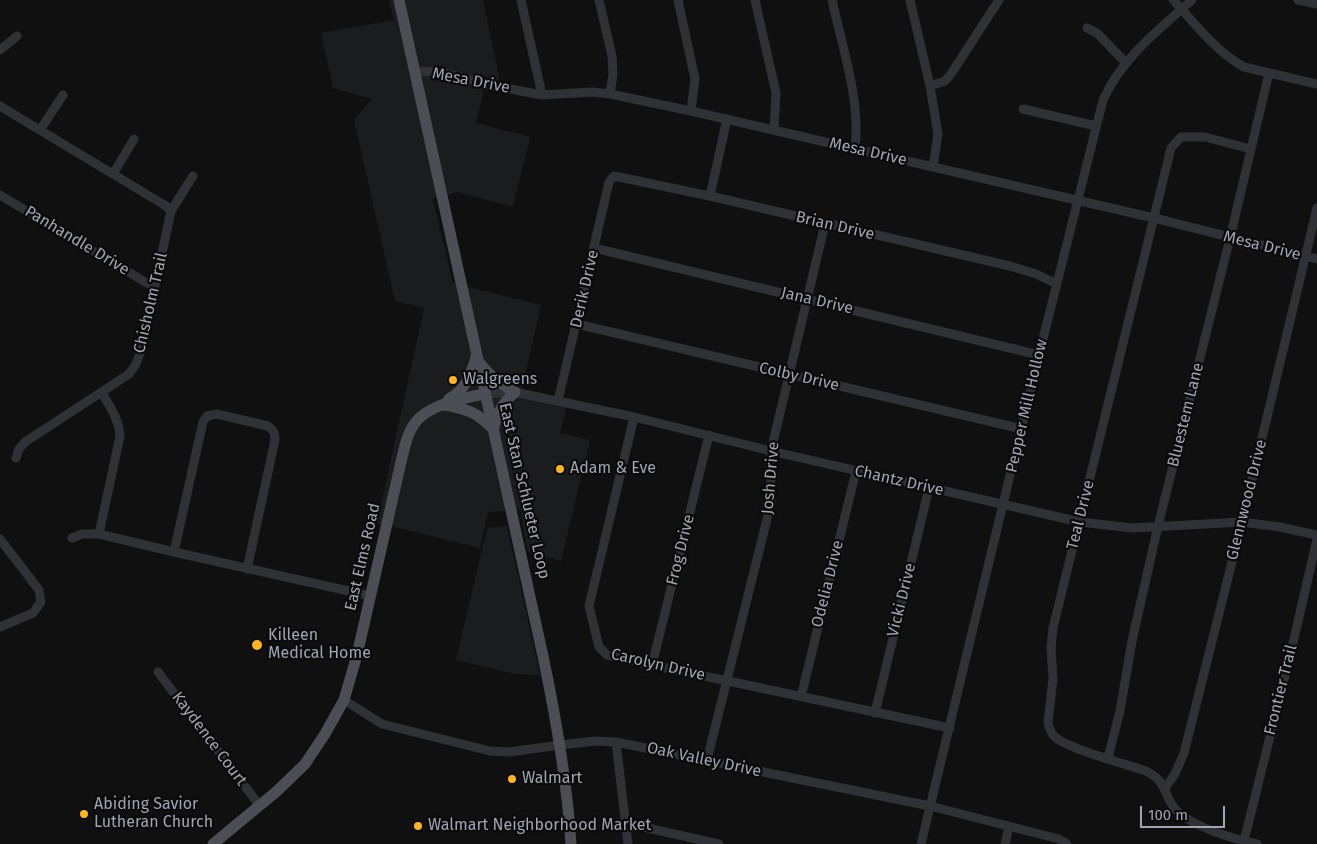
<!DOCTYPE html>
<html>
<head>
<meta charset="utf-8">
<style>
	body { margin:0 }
	#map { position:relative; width:1317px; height:844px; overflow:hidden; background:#101011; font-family:"Fira Sans",sans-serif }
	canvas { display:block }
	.scale { position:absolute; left:1140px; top:806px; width:85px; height:22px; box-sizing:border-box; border:2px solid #9fa5b4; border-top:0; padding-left:6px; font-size:15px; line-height:18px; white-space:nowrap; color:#9fa5b4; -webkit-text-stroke:4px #0b0b0c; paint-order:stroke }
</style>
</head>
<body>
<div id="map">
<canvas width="1317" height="844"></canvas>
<div class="scale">100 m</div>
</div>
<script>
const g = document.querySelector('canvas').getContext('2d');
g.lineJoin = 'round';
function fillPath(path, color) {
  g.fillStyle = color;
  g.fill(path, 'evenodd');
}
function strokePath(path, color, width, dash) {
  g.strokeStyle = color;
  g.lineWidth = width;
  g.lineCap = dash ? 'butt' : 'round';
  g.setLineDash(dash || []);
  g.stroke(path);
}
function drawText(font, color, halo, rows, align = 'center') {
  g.font = font + ' "Fira Sans",sans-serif';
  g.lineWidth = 4.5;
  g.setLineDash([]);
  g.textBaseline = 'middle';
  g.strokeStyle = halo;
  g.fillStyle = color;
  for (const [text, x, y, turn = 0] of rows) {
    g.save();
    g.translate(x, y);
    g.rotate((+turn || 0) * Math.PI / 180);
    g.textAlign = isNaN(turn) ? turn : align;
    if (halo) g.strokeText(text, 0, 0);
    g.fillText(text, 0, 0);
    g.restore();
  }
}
fillPath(new Path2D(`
	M 389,0 L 483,0 L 500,81 L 500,93 L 484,90 L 476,123 L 530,137 L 513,207 L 458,192 L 433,199 L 453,283 L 541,305 L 522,390 L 568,401 L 560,433 L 590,440 L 561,561 L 528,552 L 520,510 L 488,512 L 480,548 L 377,523 L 424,308 L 395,301 L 354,120 L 372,99 L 333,88 L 321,33 L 394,20 Z
	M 507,526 L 540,675 L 515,674 L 456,660 L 487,528 Z`), '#1b1c1e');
strokePath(new Path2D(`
	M 521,0 L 542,95
	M 599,0 L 612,56 L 613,74 L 610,94
	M 678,0 L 695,79 L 691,111
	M 755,0 L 776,93 L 774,130
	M 832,0 C 842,46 861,102 855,148
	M 910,0 L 930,86 L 938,134 L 933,167
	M 1173,0 C 1195,23 1215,51 1244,67 L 1317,84
	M 1298,0 L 1317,4
	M 1087,28 L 1097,33 L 1125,62
	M 0,50 L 17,36
	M 416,72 L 438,71 L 489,85 L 542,95 L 592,92 L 610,94 L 691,111 L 1154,218 L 1317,259
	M 930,86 L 945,81 L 951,74 L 999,0
	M 0,106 L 166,206 L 171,211 L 141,350 L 136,364 L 129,374 L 25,442 L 19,449 L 16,458
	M 1023,109 L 1096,126
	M 40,130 L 63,95
	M 1251,149 L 1205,137 L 1181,137 L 1171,148 L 1053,628 L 1051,648 L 1053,679 L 1048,722 C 1049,728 1050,732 1054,736 C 1067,749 1126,764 1146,771 C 1170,783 1162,797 1178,812 C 1196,828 1234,839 1257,844
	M 113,174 L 134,139
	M 0,195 L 155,288
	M 710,196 L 727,119
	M 171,211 L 193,176
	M 594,248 L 1039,355
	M 577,324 L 1022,429
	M 485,394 L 514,392 L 634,417 L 771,451 L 1080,522 L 1132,528 L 1242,522 L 1280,527 L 1317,535
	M 558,401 L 609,182 L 614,176 L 710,196 L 1010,266 L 1036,274 L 1057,284
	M 634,417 L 589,606 L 599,647 L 607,655 L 652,665 L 950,728
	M 99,534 L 120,436 C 119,419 110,407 102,393
	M 72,538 L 82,534 L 99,534 L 174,552 L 371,596
	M 0,539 L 39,590 L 41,602 L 33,613 L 0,627
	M 174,552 L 203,422 L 207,416 L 217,414 L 268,426 L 274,432 L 275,440 L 247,569
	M 652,665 L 709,435
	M 158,672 L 260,806
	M 801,697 L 856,471
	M 344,700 L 382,724 L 490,751 L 509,752 L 560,745 L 596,741 L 616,742 L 930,806 L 1059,839 L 1067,844
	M 875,713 L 929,488
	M 616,742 L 628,844
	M 1108,758 L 1120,711 L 1132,641 L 1158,526 L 1230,238 L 1269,73
	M 707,760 L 771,503 L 771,451 L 825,224
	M 1165,788 L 1175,774 L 1184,753 L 1242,522 L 1317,208
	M 625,823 L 719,844
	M 1244,841 L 1291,652 L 1317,539
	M 921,844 L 1039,355 L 1103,100 C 1122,58 1158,30 1192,0
	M 1005,844 L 1009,827`), '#303137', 9);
strokePath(new Path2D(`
	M 399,0 L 543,656 C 556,718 567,780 571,844
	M 480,363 C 488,375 501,384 514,392
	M 449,399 C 466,389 471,375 476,357
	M 444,405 C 467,409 477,412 493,429
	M 494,427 C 498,411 503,403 515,392
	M 213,844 L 276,792 L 305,764 L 325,734 L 344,700 L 357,655 L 401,462 C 404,450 406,436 413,426 C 425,405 463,398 485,394`), '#4c4e56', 11);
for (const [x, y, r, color] of [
	[453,380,5,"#ffb41a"],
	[560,469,5,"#ffb41a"],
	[257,645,6,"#ffb41a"],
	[512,779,5,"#ffb41a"],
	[84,814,5,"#ffb41a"],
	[418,826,5,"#ffb41a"]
]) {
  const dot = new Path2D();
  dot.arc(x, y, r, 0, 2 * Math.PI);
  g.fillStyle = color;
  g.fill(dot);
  strokePath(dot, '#0b0b0c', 2);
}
drawText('16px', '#9fa5b4', '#0b0b0c', [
	["Mesa Drive",471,81,11],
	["Mesa Drive",868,152,13],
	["Brian Drive",835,226,13],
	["Panhandle Drive",77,241,31],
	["Mesa Drive",1262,246,14],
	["Derik Drive",585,289,-77],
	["Jana Drive",817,301,13],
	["Chisholm Trail",151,303,-77],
	["Colby Drive",799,377,13],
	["Pepper Mill Hollow",1027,406,-77],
	["Bluestem Lane",1186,415,-76],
	["Josh Drive",771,478,-85],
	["Chantz Drive",899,481,13],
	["East Stan Schlueter Loop",524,491,77],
	["Glennwood Drive",1247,500,-76],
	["Teal Drive",1081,515,-76],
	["Frog Drive",681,550,-76],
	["East Elms Road",363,557,-77],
	["Odelia Drive",828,584,-76],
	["Vicki Drive",902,600,-76],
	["Carolyn Drive",658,665,13],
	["Frontier Trail",1281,690,-76],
	["Kaydence Court",209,739,53],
	["Oak Valley Drive",704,760,12]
]);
drawText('16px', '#9fa5b4', '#0b0b0c', [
	["Walgreens",463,380],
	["Adam & Eve",570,469],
	["Killeen",268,636],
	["Medical Home",268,654],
	["Walmart",522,779],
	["Abiding Savior",94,805],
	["Lutheran Church",94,823],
	["Walmart Neighborhood Market",428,826]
], 'left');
</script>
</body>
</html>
